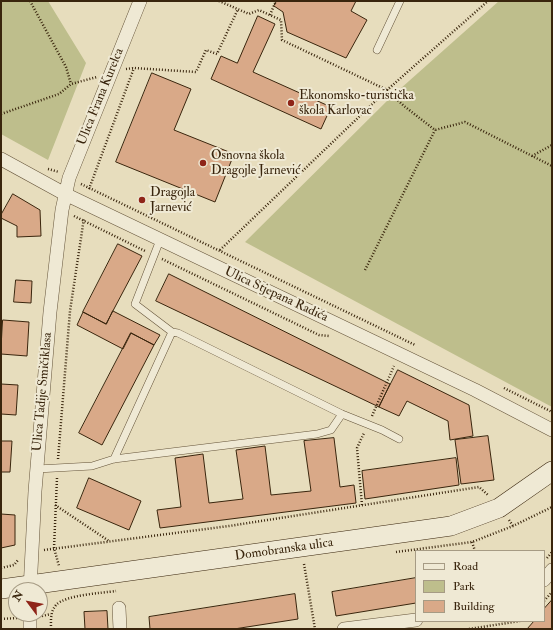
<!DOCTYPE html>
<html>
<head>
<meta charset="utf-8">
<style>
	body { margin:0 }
	#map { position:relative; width:553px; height:630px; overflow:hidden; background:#e7ddbd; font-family:"IM FELL Double Pica",serif }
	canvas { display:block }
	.frame { position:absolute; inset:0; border:2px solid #39250d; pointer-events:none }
	.legend { position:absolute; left:415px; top:550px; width:130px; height:72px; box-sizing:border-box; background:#efe9d4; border:1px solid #a69b84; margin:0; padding:5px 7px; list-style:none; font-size:12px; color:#39250d }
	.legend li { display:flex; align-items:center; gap:8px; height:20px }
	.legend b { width:20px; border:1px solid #a69b84 }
	.north { position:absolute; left:8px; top:582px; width:40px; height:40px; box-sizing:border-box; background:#efe9d4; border:1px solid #a69b84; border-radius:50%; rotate:302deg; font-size:11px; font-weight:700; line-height:16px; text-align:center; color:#39250d }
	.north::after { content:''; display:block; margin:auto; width:14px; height:18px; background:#8f2418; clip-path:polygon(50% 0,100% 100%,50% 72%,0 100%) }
</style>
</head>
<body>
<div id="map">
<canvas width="553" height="630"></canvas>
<div class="frame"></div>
<ul class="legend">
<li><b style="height:5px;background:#efe9d4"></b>Road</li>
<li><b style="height:11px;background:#bebe8c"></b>Park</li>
<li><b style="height:11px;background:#d9a988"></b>Building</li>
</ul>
<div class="north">N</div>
</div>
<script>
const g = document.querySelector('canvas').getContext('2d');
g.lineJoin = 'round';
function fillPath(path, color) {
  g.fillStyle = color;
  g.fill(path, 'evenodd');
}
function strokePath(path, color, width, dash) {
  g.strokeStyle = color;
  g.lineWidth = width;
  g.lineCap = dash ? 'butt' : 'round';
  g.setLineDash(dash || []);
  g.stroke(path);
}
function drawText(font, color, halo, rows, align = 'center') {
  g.font = font + ' "IM FELL Double Pica",serif';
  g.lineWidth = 4;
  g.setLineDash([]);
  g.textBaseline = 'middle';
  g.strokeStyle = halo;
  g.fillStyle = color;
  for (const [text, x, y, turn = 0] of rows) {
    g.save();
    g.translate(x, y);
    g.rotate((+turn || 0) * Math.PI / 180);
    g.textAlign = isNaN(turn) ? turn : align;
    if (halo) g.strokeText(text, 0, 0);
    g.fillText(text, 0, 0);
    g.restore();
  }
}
fillPath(new Path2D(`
	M 1,1 L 48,1 L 86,63 L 48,160 L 1,134 Z
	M 499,1 L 552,1 L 552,407 L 245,242 L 391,97 Z`), '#bebe8c');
const building = new Path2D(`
	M 277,1 L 356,1 L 351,11 L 367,20 L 346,58 L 287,32 L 283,12 L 274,6 Z
	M 258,16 L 275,24 L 253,72 L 331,107 L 321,129 L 211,79 L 221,56 L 237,63 Z
	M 152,73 L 191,89 L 174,130 L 234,154 L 215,202 L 116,162 Z
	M 13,194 L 40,210 L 41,236 L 17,237 L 17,226 L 1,218 L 1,215 Z
	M 118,244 L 142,256 L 106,324 L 83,312 Z
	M 169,274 L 390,384 L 379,407 L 156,301 Z
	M 16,280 L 32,281 L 31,303 L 14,302 Z
	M 113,311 L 160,335 L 154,345 L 131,333 L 123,349 L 77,325 L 83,312 L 106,324 Z
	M 3,320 L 29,322 L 27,356 L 1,354 Z
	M 131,333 L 154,345 L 102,445 L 79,433 Z
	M 398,370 L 469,405 L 473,436 L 450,440 L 448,421 L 407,401 L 399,416 L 379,407 Z
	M 1,384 L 18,385 L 16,415 L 1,414 Z
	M 488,436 L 494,480 L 461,484 L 455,440 Z
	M 334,438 L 340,487 L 354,485 L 356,503 L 160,528 L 157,510 L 181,507 L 175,458 L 203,454 L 209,503 L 243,499 L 236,450 L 265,446 L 271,495 L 311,491 L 304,441 Z
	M 1,441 L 12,441 L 10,472 L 1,472 Z
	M 456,458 L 459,485 L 365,499 L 362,471 Z
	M 89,478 L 141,501 L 129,530 L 77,508 Z
	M 1,514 L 15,515 L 15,545 L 1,548 Z
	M 416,578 L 416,603 L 336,616 L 332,592 Z
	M 295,594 L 298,619 L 234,629 L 150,629 L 149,617 Z
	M 552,600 L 552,629 L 527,629 L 534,621 L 544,621 L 544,609 Z
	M 107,611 L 108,629 L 85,629 L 84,612 Z`);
fillPath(building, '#d9a988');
strokePath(building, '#39250d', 1);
const lane = new Path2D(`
	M 377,50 L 400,1
	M 160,240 L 135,304 L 172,332 L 178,333 L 342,414 L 382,430 L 399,439
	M 114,459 L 172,332
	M 37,469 L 92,466 L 114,459 L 317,434 L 331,430 L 342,414`);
const street = new Path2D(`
	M 1,159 L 65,194 L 475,390 L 552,430
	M 544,580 L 552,570
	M 30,590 L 35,491 L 50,312 L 62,210 L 69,178 L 140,1
	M 119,608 L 120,629
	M 30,614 L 30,629
	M 344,629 L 416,620`);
const secondary = new Path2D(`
	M 1,589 L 451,526 L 499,508 L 552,471`);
strokePath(lane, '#645339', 8);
strokePath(street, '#645339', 14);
strokePath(secondary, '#39250d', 20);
strokePath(new Path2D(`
	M 30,1 L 66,67 L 71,84
	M 219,1 L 249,14 L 259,10 L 281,20 L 282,40 L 387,90 L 404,106 L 435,130 L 465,122 L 552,166
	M 270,15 L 276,1
	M 126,69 L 134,68 L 196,72 L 206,50 L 217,54 L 238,9
	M 1,114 L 59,94 L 71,84 L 97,77
	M 532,156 L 552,145
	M 48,169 L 59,172
	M 81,184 L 415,345
	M 89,189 L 134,68
	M 74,216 L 145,251
	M 220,250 L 387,90 L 488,1
	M 162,259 L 319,335 L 329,336
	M 365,270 L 435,130
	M 504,388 L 552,412
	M 372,416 L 394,366
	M 58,459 L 70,311 L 84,218
	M 57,478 L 54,548 L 59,566
	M 55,505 L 109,541
	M 362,505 L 357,448 L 364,433
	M 509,520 L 513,526
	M 472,542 L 475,551
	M 44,550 L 229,526 L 479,487 L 488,495
	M 396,552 L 472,542 L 513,526 L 552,507
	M 547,558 L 552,552
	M 304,564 L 315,629
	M 1,568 L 14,565 L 18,560
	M 544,601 L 552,592
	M 42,616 L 51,614
	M 1,619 L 17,618
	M 51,629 C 51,621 50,612 56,605 C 65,595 102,593 116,591
	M 469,629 L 520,621`), '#39250d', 2.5, [1, 2]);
strokePath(lane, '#efe9d4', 7);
strokePath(street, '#efe9d4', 13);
strokePath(secondary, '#efe9d4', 19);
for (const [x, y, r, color] of [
	[291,103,4,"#8f2418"],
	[203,163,4,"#8f2418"],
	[142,200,4,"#8f2418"]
]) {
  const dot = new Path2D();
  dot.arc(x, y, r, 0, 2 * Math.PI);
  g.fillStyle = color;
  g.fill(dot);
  strokePath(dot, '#efe9d4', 1.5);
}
drawText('13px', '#39250d', '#efe9d4', [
	["Ekonomsko-turistička",299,96],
	["škola Karlovac",299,111],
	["Osnovna škola",211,156],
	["Dragojle Jarnević",211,171],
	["Dragojla",150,193],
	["Jarnević",150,208]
], 'left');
drawText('13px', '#39250d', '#efe9d4', [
	["Ulica Frana Kurelca",101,97,-68],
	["Ulica Stjepana Radića",276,295,25],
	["Ulica Tadije Smičiklasa",43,392,-85],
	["Domobranska ulica",284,550,-8]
]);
</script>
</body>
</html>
